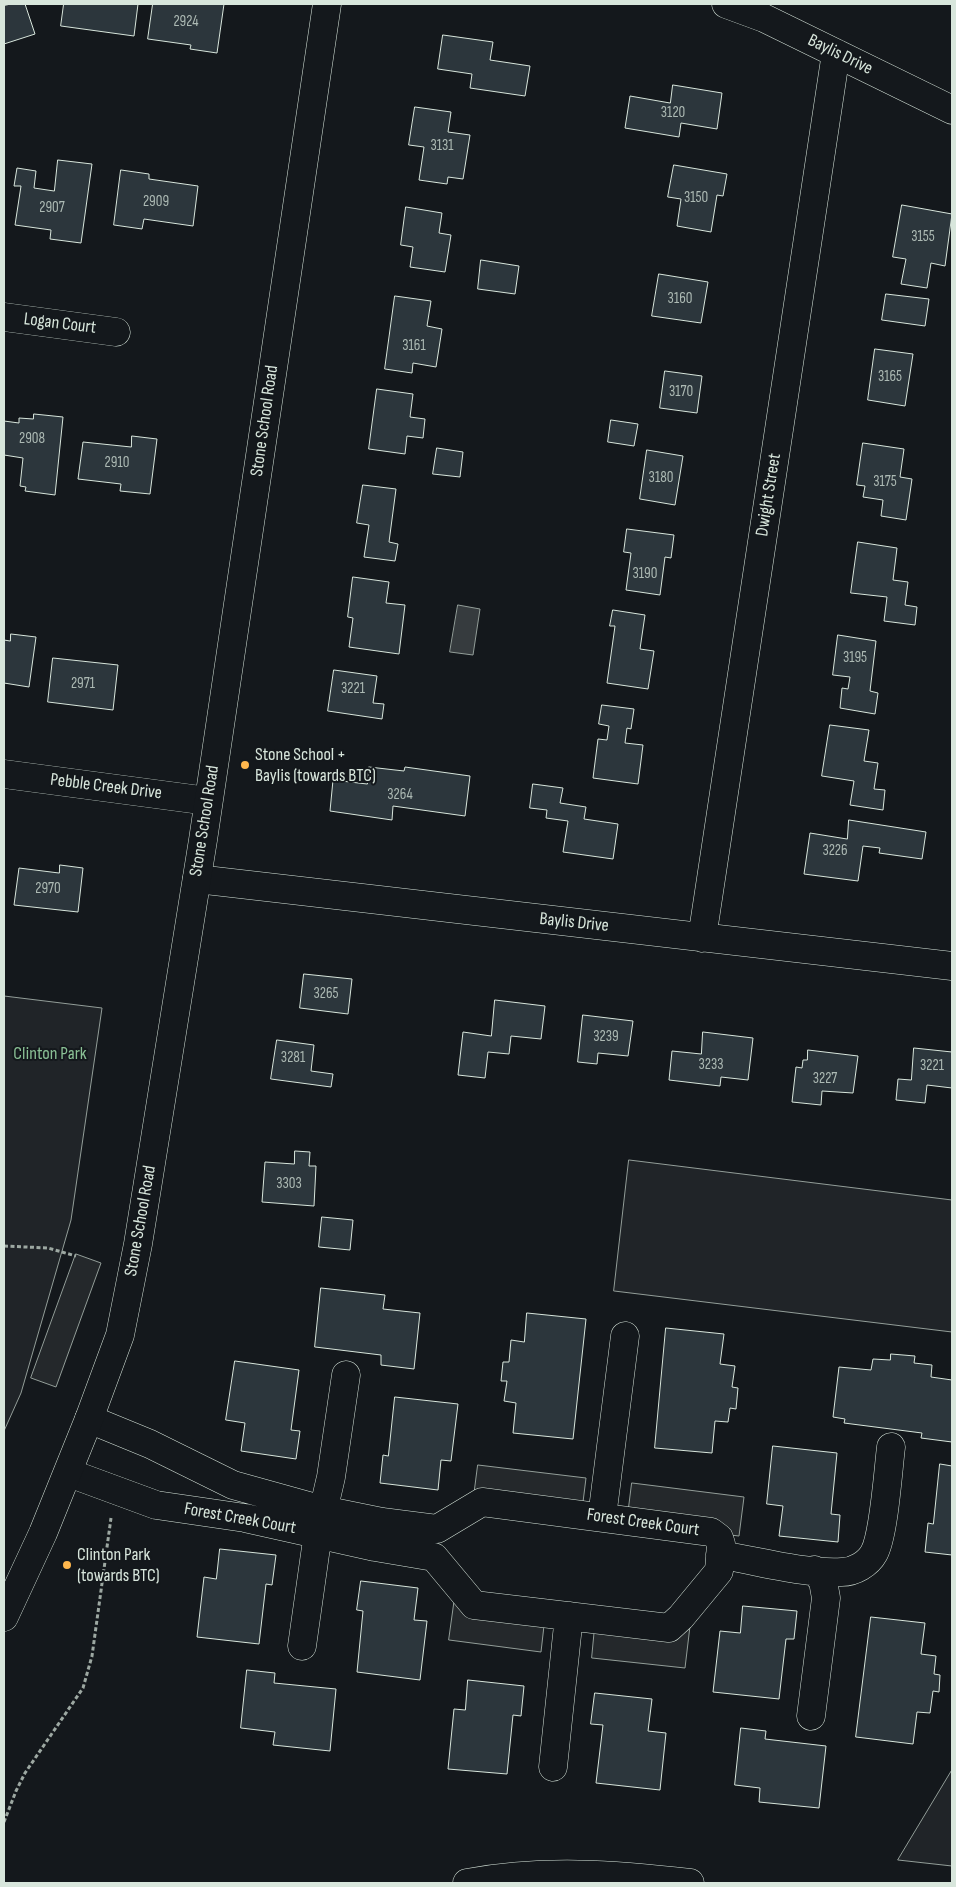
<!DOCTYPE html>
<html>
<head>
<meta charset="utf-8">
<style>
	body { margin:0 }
	#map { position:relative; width:956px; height:1887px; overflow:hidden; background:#14181c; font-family:"Sofia Sans Condensed",sans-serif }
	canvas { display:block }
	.frame { position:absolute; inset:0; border:5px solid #d8e6dc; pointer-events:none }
</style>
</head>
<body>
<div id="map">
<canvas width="956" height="1887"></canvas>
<div class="frame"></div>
</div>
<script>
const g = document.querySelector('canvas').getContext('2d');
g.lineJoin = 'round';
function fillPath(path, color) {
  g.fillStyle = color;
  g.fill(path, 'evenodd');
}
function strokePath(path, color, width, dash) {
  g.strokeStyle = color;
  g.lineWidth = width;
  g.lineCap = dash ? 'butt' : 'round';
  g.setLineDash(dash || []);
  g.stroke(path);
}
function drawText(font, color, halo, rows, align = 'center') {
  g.font = font + ' "Sofia Sans Condensed",sans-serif';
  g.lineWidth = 4;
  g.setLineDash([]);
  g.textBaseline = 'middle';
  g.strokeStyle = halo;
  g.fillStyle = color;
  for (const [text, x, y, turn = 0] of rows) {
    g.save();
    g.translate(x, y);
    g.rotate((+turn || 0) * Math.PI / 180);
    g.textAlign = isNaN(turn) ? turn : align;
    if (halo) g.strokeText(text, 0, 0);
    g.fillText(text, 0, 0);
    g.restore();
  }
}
const green = new Path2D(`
	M 4,996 L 102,1008 L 71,1220 L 21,1393 L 4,1431 Z
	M 629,1160 L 952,1200 L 952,1332 L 614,1291 Z
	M 952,1770 L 952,1866 L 898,1860 Z`);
fillPath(green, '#202428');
strokePath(green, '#939e99', 1);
const parking = new Path2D(`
	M 76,1254 L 101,1263 L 56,1387 L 31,1378 Z
	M 478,1465 L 586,1478 L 581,1518 L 473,1504 Z
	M 632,1483 L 744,1497 L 739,1536 L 627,1523 Z
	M 455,1597 L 546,1608 L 541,1652 L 449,1640 Z
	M 596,1616 L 690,1626 L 685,1668 L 592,1658 Z`);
fillPath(parking, '#24282b');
strokePath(parking, '#939e99', 1);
const water = new Path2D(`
	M 458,605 L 480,609 L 473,655 L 450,652 Z`);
fillPath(water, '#363b3e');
strokePath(water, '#939e99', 1);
const building = new Path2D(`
	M 11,4 L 25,4 L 35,34 L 4,44 L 4,6 Z
	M 64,4 L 138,4 L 134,36 L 61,26 Z
	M 153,4 L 224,4 L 217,53 L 190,49 L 191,45 L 148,39 Z
	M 443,35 L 493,42 L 490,60 L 530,66 L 525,96 L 470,88 L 472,74 L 438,69 Z
	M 673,85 L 722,93 L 717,129 L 681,123 L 679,137 L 625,128 L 630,96 L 670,103 Z
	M 415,107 L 451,112 L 448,132 L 470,135 L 463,179 L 448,177 L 447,184 L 419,180 L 424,147 L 409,145 Z
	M 58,160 L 92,164 L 81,243 L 50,239 L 51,230 L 15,225 L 21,186 L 14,186 L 17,168 L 36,171 L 34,188 L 54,191 Z
	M 674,165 L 727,174 L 723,196 L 717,195 L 711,232 L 677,226 L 681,199 L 668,197 Z
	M 121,170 L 149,174 L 149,179 L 198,186 L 193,226 L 144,219 L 142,229 L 114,225 Z
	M 902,205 L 952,214 L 945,266 L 931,263 L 927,288 L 901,284 L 906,259 L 893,257 Z
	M 406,207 L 442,213 L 439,233 L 451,235 L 445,272 L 410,267 L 413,247 L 401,245 Z
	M 481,260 L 519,266 L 515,294 L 478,289 Z
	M 659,274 L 708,282 L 701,323 L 652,316 Z
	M 886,294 L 929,299 L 925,326 L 882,320 Z
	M 395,296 L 431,301 L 427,326 L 442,329 L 436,367 L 413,363 L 412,373 L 385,369 Z
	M 875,349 L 913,354 L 905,406 L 868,400 Z
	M 665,371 L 702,376 L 697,413 L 660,408 Z
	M 377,389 L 413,394 L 410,417 L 425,419 L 423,438 L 407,436 L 405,454 L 369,449 Z
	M 34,414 L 63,417 L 55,495 L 25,491 L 26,487 L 20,486 L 23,458 L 4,455 L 4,421 L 19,423 L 19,418 L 33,419 Z
	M 611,420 L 638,424 L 634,446 L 608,442 Z
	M 132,436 L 157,439 L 150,494 L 120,491 L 121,484 L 78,479 L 83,442 L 131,447 Z
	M 863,443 L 904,449 L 900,477 L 912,479 L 906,520 L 881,516 L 883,500 L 863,497 L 865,486 L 857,485 Z
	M 437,448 L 463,452 L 460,477 L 433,474 Z
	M 647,450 L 683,456 L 675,505 L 640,499 Z
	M 363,485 L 396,489 L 389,542 L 398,544 L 395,561 L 364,557 L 369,525 L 357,523 Z
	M 627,529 L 674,535 L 671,558 L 665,557 L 660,595 L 626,590 L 631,553 L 624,552 Z
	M 858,542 L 897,548 L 893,580 L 908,582 L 905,605 L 917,607 L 915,625 L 884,621 L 887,597 L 851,593 Z
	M 353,577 L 389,582 L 386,603 L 405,605 L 399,654 L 349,647 L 353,618 L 348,617 Z
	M 613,610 L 645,615 L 640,649 L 654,651 L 648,689 L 607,683 L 615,626 L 610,626 Z
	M 11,634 L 36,637 L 29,687 L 4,683 L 4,640 L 10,641 Z
	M 838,635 L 876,641 L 870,691 L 878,693 L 875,714 L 840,708 L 842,688 L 848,689 L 850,677 L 833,675 Z
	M 53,658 L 118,665 L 113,710 L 48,702 Z
	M 334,670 L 377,676 L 373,703 L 384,704 L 382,719 L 328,711 Z
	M 602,705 L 634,709 L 631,729 L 627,728 L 625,743 L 643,745 L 638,784 L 593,778 L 598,739 L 607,740 L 609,726 L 599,724 Z
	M 830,725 L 869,730 L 864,761 L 878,763 L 874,789 L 885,790 L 883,810 L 850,805 L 854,781 L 822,776 Z
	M 369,767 L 404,771 L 405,767 L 470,776 L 465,816 L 393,806 L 392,820 L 330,811 L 333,780 L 367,784 Z
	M 533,784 L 563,788 L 560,803 L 586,807 L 584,819 L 618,824 L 613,859 L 563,852 L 568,821 L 546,818 L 547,810 L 530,808 Z
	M 849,820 L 926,832 L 922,859 L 879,853 L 880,848 L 863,846 L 858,881 L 804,874 L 810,833 L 847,839 Z
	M 60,865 L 83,868 L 78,912 L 14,905 L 19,868 L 59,873 Z
	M 304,974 L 352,979 L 348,1014 L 300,1008 Z
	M 495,1000 L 545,1006 L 541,1039 L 511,1036 L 509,1054 L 488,1052 L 485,1078 L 458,1075 L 463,1032 L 491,1036 Z
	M 583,1015 L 633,1021 L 628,1056 L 598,1053 L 597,1064 L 578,1062 Z
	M 703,1032 L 753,1038 L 748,1080 L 721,1077 L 720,1086 L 669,1080 L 672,1051 L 701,1054 Z
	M 277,1040 L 314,1045 L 311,1071 L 333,1074 L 331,1087 L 271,1079 Z
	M 914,1048 L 952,1052 L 952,1088 L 927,1085 L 925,1103 L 896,1100 L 898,1079 L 911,1080 Z
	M 808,1050 L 858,1056 L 853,1093 L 822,1091 L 821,1105 L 792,1102 L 796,1067 L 802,1068 L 803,1060 L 807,1060 Z
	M 295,1151 L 310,1152 L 309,1166 L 316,1166 L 314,1206 L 262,1202 L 265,1162 L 294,1164 Z
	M 322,1217 L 353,1220 L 350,1250 L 319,1247 Z
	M 321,1288 L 385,1295 L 383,1309 L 420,1313 L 414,1369 L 381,1365 L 381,1355 L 315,1347 Z
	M 527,1313 L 586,1319 L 573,1439 L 513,1433 L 516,1403 L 504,1401 L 507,1381 L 501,1381 L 503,1362 L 509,1362 L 511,1340 L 524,1342 Z
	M 666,1328 L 724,1334 L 720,1364 L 735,1366 L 732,1387 L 738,1388 L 736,1409 L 730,1408 L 728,1422 L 715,1421 L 712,1453 L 655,1448 Z
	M 891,1354 L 915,1356 L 914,1363 L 932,1365 L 931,1377 L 952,1380 L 952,1442 L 921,1438 L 922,1433 L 844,1423 L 845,1419 L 833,1417 L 839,1367 L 871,1370 L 873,1359 L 890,1360 Z
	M 235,1361 L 299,1370 L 291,1430 L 300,1431 L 296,1459 L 241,1451 L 245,1423 L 226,1420 Z
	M 395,1397 L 458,1404 L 451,1461 L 441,1460 L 438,1490 L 380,1483 L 383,1455 L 388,1456 Z
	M 773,1446 L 837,1453 L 831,1514 L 840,1515 L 838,1542 L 779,1536 L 783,1506 L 767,1504 Z
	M 940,1464 L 952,1466 L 952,1555 L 925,1552 L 928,1523 L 933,1524 Z
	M 220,1549 L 276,1555 L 272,1585 L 266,1584 L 259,1644 L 197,1637 L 204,1577 L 216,1579 Z
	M 361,1581 L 418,1588 L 414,1620 L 427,1621 L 420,1680 L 357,1672 L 363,1611 L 357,1610 Z
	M 743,1606 L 797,1611 L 794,1639 L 786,1639 L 779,1699 L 713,1692 L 720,1631 L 740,1633 Z
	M 871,1617 L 925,1623 L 921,1654 L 936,1656 L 934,1674 L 940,1675 L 939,1692 L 933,1691 L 930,1713 L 917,1712 L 913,1744 L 856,1737 Z
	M 247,1670 L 275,1673 L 274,1683 L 336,1689 L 330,1751 L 273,1745 L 275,1732 L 241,1728 Z
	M 468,1680 L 524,1686 L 521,1716 L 513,1715 L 507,1774 L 448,1769 L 454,1709 L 465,1710 Z
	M 595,1693 L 652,1699 L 648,1731 L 666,1733 L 660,1790 L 596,1783 L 603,1725 L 591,1724 Z
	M 741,1728 L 766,1731 L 765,1739 L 826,1746 L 819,1808 L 759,1802 L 760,1788 L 735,1785 Z`);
fillPath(building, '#2c363c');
strokePath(building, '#d8e6dc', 1);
const minor = new Path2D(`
	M 726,4 L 764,18 L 952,110
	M 4,317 L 116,332
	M 4,774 L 208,801
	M 197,879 L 952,966
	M 702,938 L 836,53
	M 69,1473 L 156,1505 L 245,1518 L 375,1547 L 434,1557 L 474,1605 L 669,1628 L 681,1617 L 719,1571 L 721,1544 L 719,1538 L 711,1532 L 482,1502 L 437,1529 L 382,1522 L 323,1510 L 233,1485 L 150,1444 L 89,1419
	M 602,1517 L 625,1336
	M 720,1555 C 760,1561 802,1574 842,1572 C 854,1572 868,1564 874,1553 C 884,1535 888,1471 891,1447
	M 302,1646 L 318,1533 L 331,1477 L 346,1375
	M 811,1716 L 826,1598 L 823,1581 L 814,1570
	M 553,1767 L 569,1616
	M 467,1883 C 542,1869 615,1874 690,1883`);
const major = new Path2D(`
	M 4,1617 L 43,1533 L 89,1419 L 120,1335 L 138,1244 L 203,840 L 327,4`);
strokePath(minor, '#d8e6dc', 29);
strokePath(major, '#d8e6dc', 29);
strokePath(new Path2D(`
	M 4,1246 L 48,1248 L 76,1256
	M 4,1822 L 16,1791 L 25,1773 L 83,1688 L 92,1656 L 111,1518`), '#9da8a2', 3, [4, 2.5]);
strokePath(minor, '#14181c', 28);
strokePath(major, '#14181c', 28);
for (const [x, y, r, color] of [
	[245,765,5,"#ffb74d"],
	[67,1565,5,"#ffb74d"]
]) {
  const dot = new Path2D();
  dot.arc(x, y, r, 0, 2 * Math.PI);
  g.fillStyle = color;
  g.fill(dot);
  strokePath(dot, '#14181c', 2);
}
drawText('15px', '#adbab4', null, [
	["2924",186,22],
	["3120",673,113],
	["3131",442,146],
	["3150",696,198],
	["2909",156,202],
	["2907",52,208],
	["3155",923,237],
	["3160",680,299],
	["3161",414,346],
	["3165",890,377],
	["3170",681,392],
	["2908",32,439],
	["2910",117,463],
	["3180",661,478],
	["3175",885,482],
	["3190",645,574],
	["3195",855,658],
	["2971",83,684],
	["3221",353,689],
	["3264",400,795],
	["3226",835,851],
	["2970",48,889],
	["3265",326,994],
	["3239",606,1037],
	["3281",293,1058],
	["3233",711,1065],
	["3221",932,1066],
	["3227",825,1079],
	["3303",289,1184]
]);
drawText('18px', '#d8e6dc', '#14181c', [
	["Baylis Drive",840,55,26],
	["Logan Court",60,324,7],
	["Stone School Road",265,421,-82],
	["Dwight Street",769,495,-81],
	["Pebble Creek Drive",106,787,7],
	["Stone School Road",205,821,-81],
	["Baylis Drive",574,923,6],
	["Stone School Road",141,1221,-80],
	["Forest Creek Court",240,1519,10],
	["Forest Creek Court",643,1523,8]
]);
drawText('18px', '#d8e6dc', '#14181c', [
	["Stone School +",255,755],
	["Baylis (towards BTC)",255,776],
	["Clinton Park",77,1555],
	["(towards BTC)",77,1576]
], 'left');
drawText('18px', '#8ac095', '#14181c', [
	["Clinton Park",50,1054]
]);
</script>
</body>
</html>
